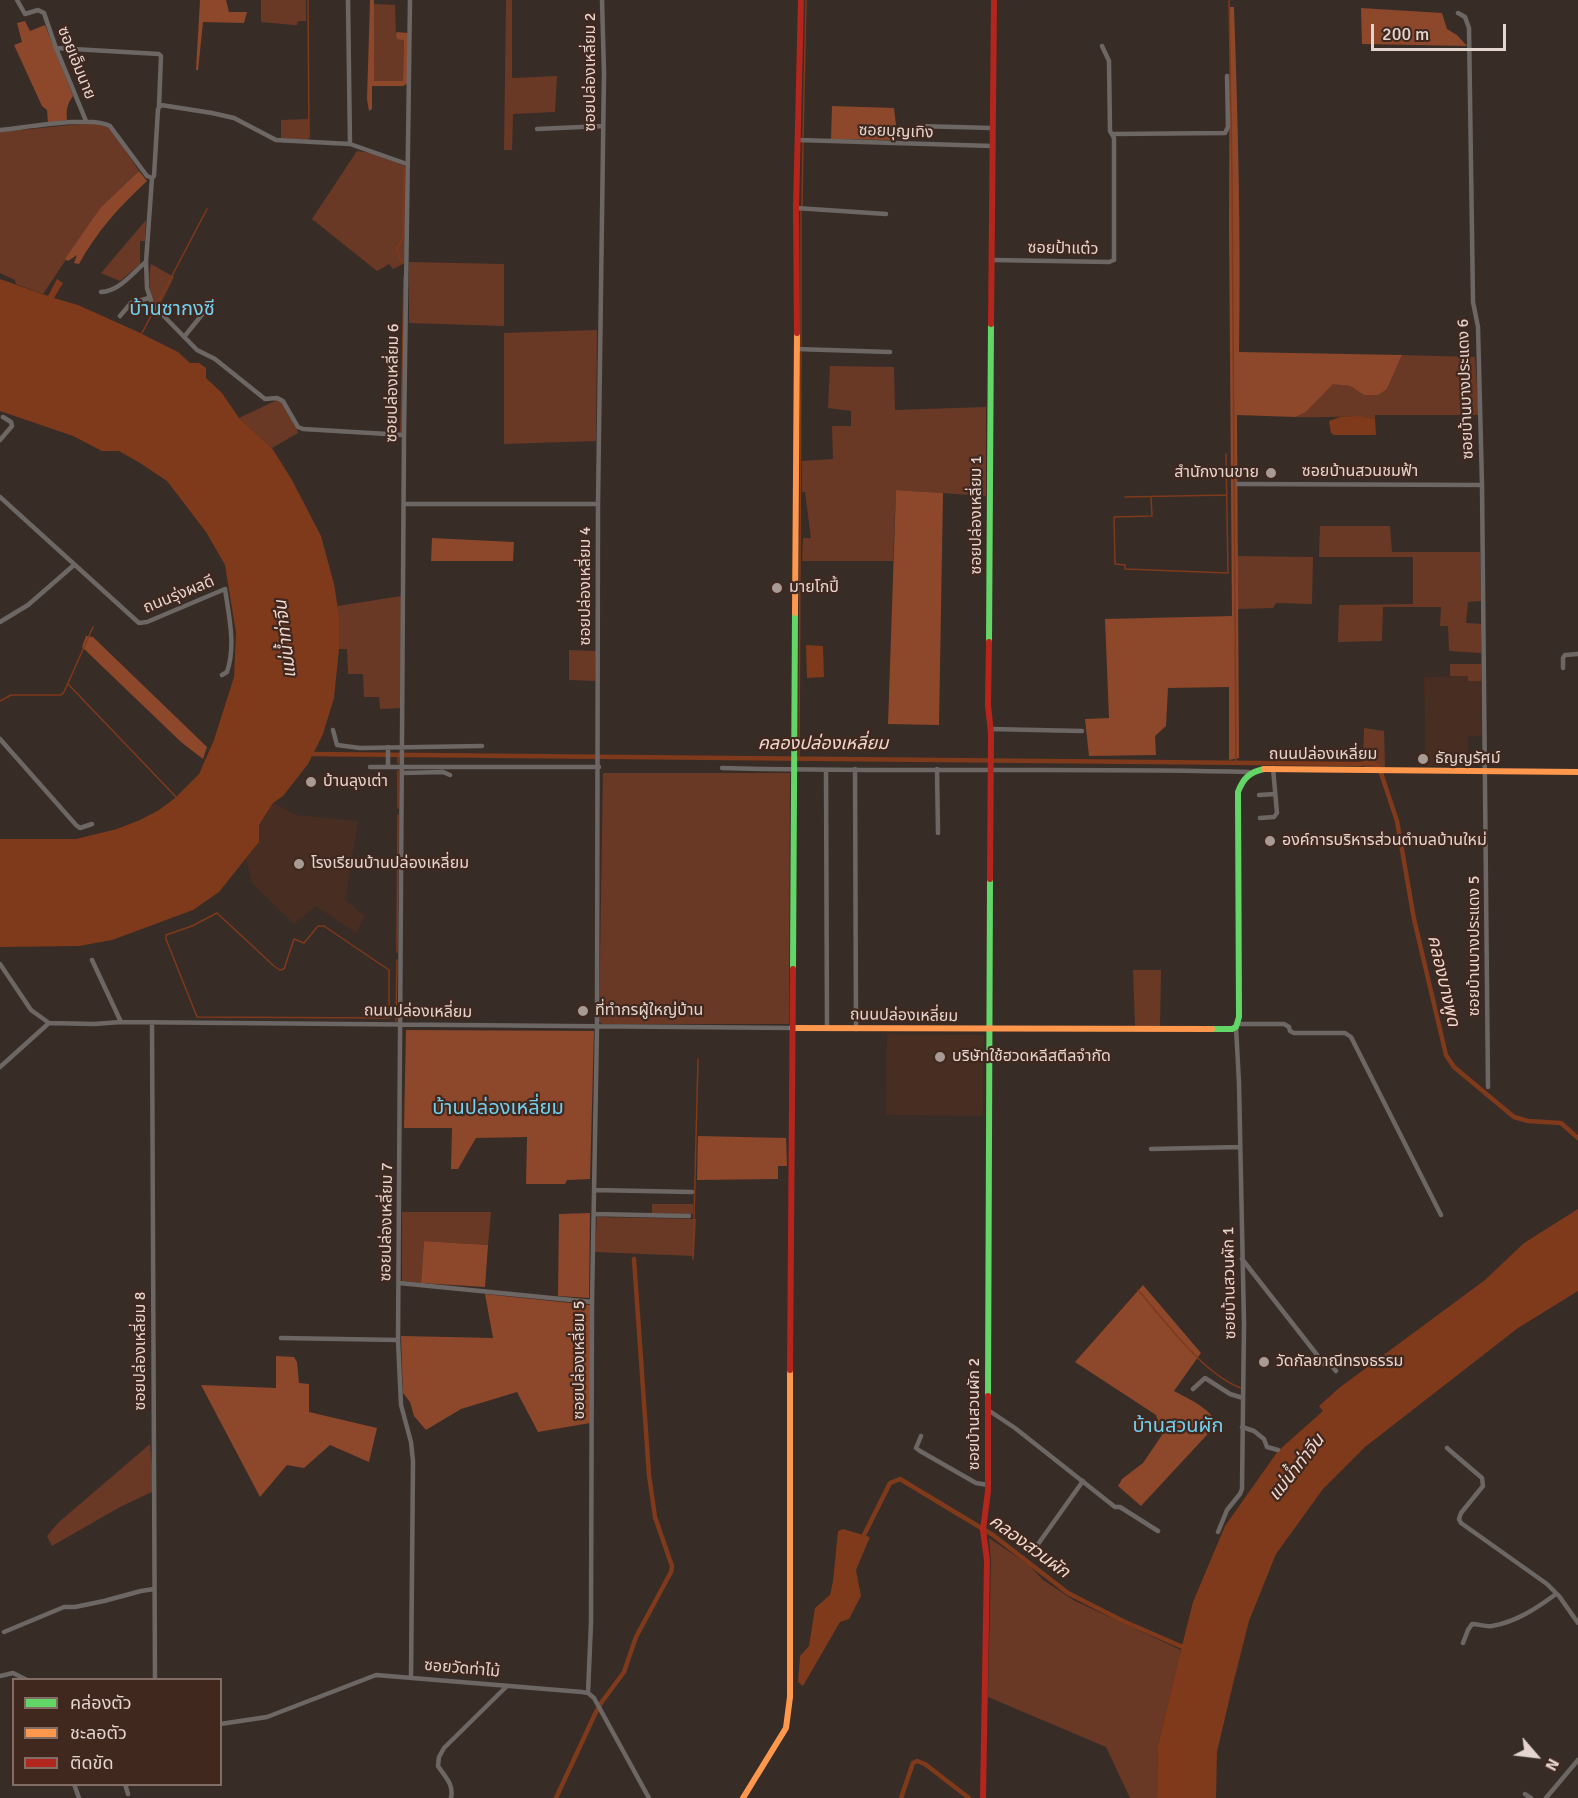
<!DOCTYPE html>
<html>
<head>
<meta charset="utf-8">
<style>
	body { margin:0 }
	#map { position:relative; width:1578px; height:1798px; overflow:hidden; background:#382c27; font-family:Signika,"Noto Sans Thai",sans-serif }
	canvas { display:block }
	.legend { position:absolute; left:12px; top:1678px; width:210px; height:108px; box-sizing:border-box; background:#40281f; border:2px solid #826d65; margin:0; padding:8px 10px; list-style:none; font-size:18px; color:#e5d5cf }
	.legend li { display:flex; align-items:center; gap:12px; height:30px }
	.legend b { width:30px; border:2px solid #826d65 }
	.north { position:absolute; left:1506px; top:1726px; width:60px; height:60px; -webkit-text-stroke:4px #40281f; paint-order:stroke; rotate:118deg; font-size:16px; font-weight:700; line-height:24px; text-align:center; color:#e5d5cf }
	.north::after { content:''; display:block; margin:auto; width:21px; height:27px; background:#e5d5cf; clip-path:polygon(50% 0,100% 100%,50% 72%,0 100%) }
	.scale { position:absolute; left:1371px; top:24px; width:135px; height:27px; box-sizing:border-box; border:3px solid #e5d5cf; border-top:0; padding-left:8px; font-size:18px; line-height:21px; white-space:nowrap; color:#e5d5cf; -webkit-text-stroke:4px #40281f; paint-order:stroke }
</style>
</head>
<body>
<div id="map">
<canvas width="1578" height="1798"></canvas>
<ul class="legend">
<li><b style="height:8px;background:#63d668"></b>คล่องตัว</li>
<li><b style="height:8px;background:#ff974d"></b>ชะลอตัว</li>
<li><b style="height:8px;background:#b3261e"></b>ติดขัด</li>
</ul>
<div class="north">N</div>
<div class="scale">200 m</div>
</div>
<script>
const g = document.querySelector('canvas').getContext('2d');
g.lineJoin = 'round';
function fillPath(path, color) {
  g.fillStyle = color;
  g.fill(path, 'evenodd');
}
function strokePath(path, color, width, dash) {
  g.strokeStyle = color;
  g.lineWidth = width;
  g.lineCap = dash ? 'butt' : 'round';
  g.setLineDash(dash || []);
  g.stroke(path);
}
function drawText(font, color, halo, rows, align = 'center') {
  g.font = font + ' Signika,"Noto Sans Thai",sans-serif';
  g.lineWidth = 4.5;
  g.setLineDash([]);
  g.textBaseline = 'middle';
  g.strokeStyle = halo;
  g.fillStyle = color;
  for (const [text, x, y, turn = 0] of rows) {
    g.save();
    g.translate(x, y);
    g.rotate((+turn || 0) * Math.PI / 180);
    g.textAlign = isNaN(turn) ? turn : align;
    if (halo) g.strokeText(text, 0, 0);
    g.fillText(text, 0, 0);
    g.restore();
  }
}
fillPath(new Path2D(`
	M 1468,676 L 1468,681 L 1481,681 L 1483,736 L 1468,736 L 1469,766 L 1426,766 L 1424,677 Z
	M 273,803 L 296,815 L 358,821 L 345,900 L 365,916 L 356,933 L 316,906 L 294,924 L 252,883 L 246,859 L 259,842 L 259,825 Z
	M 887,1034 L 984,1035 L 983,1116 L 886,1115 Z`), '#482d22');
fillPath(new Path2D(`
	M 261,0 L 306,0 L 306,21 L 298,21 L 297,25 L 294,25 L 261,22 Z
	M 506,0 L 512,0 L 512,78 L 557,76 L 555,112 L 513,114 L 512,150 L 504,150 Z
	M 374,4 L 395,5 L 396,34 L 404,39 L 403,81 L 374,81 Z
	M 308,119 L 308,140 L 281,138 L 281,120 Z
	M 101,122 L 113,131 L 139,171 L 101,207 L 43,294 L 16,284 L 15,280 L 0,273 L 0,132 Z
	M 357,151 L 372,153 L 405,166 L 405,257 L 403,264 L 393,269 L 389,264 L 377,271 L 312,219 Z
	M 146,220 L 145,241 L 140,241 L 140,264 L 120,281 L 101,273 Z
	M 409,262 L 504,264 L 504,326 L 409,323 Z
	M 151,264 L 174,277 L 158,309 C 149,300 148,276 151,264 Z
	M 597,330 L 596,441 L 504,444 L 504,333 Z
	M 1402,355 L 1475,357 L 1479,415 L 1375,415 L 1375,419 C 1349,415 1322,418 1296,417 L 1306,412 L 1333,383 L 1350,386 L 1364,395 L 1387,389 Z
	M 830,366 L 894,367 L 895,410 L 986,407 L 986,496 L 896,490 L 893,561 L 802,561 L 803,538 L 811,538 L 805,492 L 802,492 L 802,461 L 833,459 L 832,426 L 851,426 L 851,411 L 828,408 Z
	M 277,400 L 281,400 L 297,429 L 298,433 L 272,448 L 239,418 Z
	M 1320,526 L 1390,526 L 1392,552 L 1480,552 L 1481,601 L 1468,602 L 1466,623 L 1482,624 L 1481,653 L 1449,651 L 1448,626 L 1440,626 L 1441,607 L 1383,607 L 1382,641 L 1338,642 L 1339,605 L 1413,604 L 1413,557 L 1319,557 Z
	M 1237,556 L 1313,557 L 1312,604 L 1276,603 L 1273,608 L 1238,609 Z
	M 401,596 L 401,708 L 380,709 L 379,697 L 364,697 L 363,674 L 348,674 L 347,649 L 339,649 L 338,606 Z
	M 569,650 L 596,651 L 595,681 L 569,680 Z
	M 1450,664 L 1482,664 L 1481,681 L 1468,681 L 1468,676 L 1450,676 Z
	M 1364,728 L 1384,731 L 1385,767 L 1365,767 L 1363,765 Z
	M 603,773 L 790,773 L 789,1024 L 602,1024 L 599,1021 Z
	M 1133,970 L 1161,970 L 1160,1026 L 1135,1026 Z
	M 652,1204 L 693,1204 L 693,1214 L 652,1213 Z
	M 402,1212 L 491,1212 L 488,1245 L 424,1241 L 421,1283 L 402,1281 Z
	M 597,1217 L 696,1219 L 694,1256 L 595,1252 Z
	M 150,1444 L 154,1491 L 120,1507 L 52,1546 L 47,1536 L 59,1522 Z
	M 989,1538 L 1029,1565 L 1043,1580 L 1075,1601 L 1181,1650 L 1158,1745 L 1157,1798 L 1130,1798 L 1106,1747 L 988,1697 L 991,1560 Z`), '#693926');
fillPath(new Path2D(`
	M 200,0 L 226,0 L 229,12 L 247,12 L 244,23 L 203,22 L 198,70 L 196,70 Z
	M 370,0 L 374,0 L 374,81 L 403,81 L 404,40 L 397,39 L 396,34 L 397,32 L 408,33 L 407,84 L 403,86 L 372,86 L 372,109 L 369,111 L 367,99 Z
	M 1230,7 L 1234,7 C 1238,122 1241,237 1239,352 L 1402,355 L 1387,389 L 1378,395 L 1364,395 L 1350,386 L 1333,384 L 1306,412 L 1296,417 L 1237,415 L 1239,758 L 1229,760 L 1229,687 L 1168,688 L 1166,726 L 1155,736 L 1156,755 L 1089,756 L 1085,719 L 1109,718 L 1105,619 L 1232,616 L 1229,225 Z
	M 1361,8 L 1442,13 L 1447,29 L 1457,35 L 1467,46 L 1362,44 Z
	M 25,21 L 30,31 L 45,25 L 73,96 C 67,104 66,110 67,120 L 48,123 L 47,110 L 42,106 L 14,45 L 22,42 L 17,23 Z
	M 832,106 L 894,108 L 896,125 L 894,140 L 831,139 Z
	M 139,171 L 147,181 C 120,206 97,231 79,264 L 74,263 L 77,255 L 68,261 L 65,259 L 101,207 Z
	M 896,490 L 943,493 L 939,725 L 888,724 Z
	M 432,538 L 514,542 L 513,561 L 431,561 Z
	M 86,636 L 93,637 L 207,747 L 203,759 L 181,742 L 82,647 Z
	M 406,1030 L 594,1031 L 590,1179 L 567,1180 L 565,1184 L 526,1184 L 527,1137 L 476,1138 L 458,1169 L 451,1169 L 452,1128 L 404,1128 Z
	M 698,1136 L 786,1138 L 787,1166 L 778,1166 L 778,1179 L 697,1180 Z
	M 590,1213 L 589,1298 L 558,1296 L 559,1214 Z
	M 424,1241 L 488,1245 L 485,1287 L 421,1283 Z
	M 1143,1285 L 1201,1353 L 1174,1391 C 1189,1399 1210,1408 1217,1424 L 1141,1506 L 1118,1486 L 1122,1479 L 1143,1463 L 1162,1435 L 1156,1415 L 1075,1362 Z
	M 485,1294 L 590,1305 L 590,1423 L 538,1432 L 517,1392 L 461,1409 L 426,1430 L 414,1416 L 410,1402 L 403,1393 L 401,1336 L 493,1338 Z
	M 276,1356 L 294,1357 L 297,1362 L 299,1383 L 309,1384 L 309,1412 L 377,1428 L 369,1462 L 330,1445 L 304,1468 L 287,1465 L 260,1497 L 201,1385 L 276,1388 Z`), '#8d472b');
fillPath(new Path2D(`
	M 0,279 L 48,296 L 57,279 L 63,283 L 54,298 L 78,305 L 136,331 L 178,352 L 190,363 L 199,363 L 206,368 L 206,378 L 222,393 L 239,418 L 272,448 L 292,480 L 321,536 L 334,584 L 339,615 L 339,649 L 334,698 L 323,734 L 308,764 L 283,796 L 273,803 L 259,825 L 259,842 L 219,892 L 193,910 L 112,940 L 79,946 L 0,947 L 0,839 L 76,839 L 117,829 L 140,820 L 159,810 L 175,798 L 199,774 L 214,740 L 234,677 L 236,633 L 225,565 L 206,532 L 167,481 L 140,463 L 119,451 L 102,451 L 73,436 L 0,411 Z
	M 1359,416 L 1375,419 L 1376,435 L 1334,435 L 1331,433 L 1329,421 L 1340,417 Z
	M 806,645 L 823,646 L 824,677 L 807,678 Z
	M 1578,1209 L 1578,1291 L 1518,1328 L 1365,1447 L 1323,1489 L 1276,1554 L 1249,1621 L 1233,1684 L 1217,1752 L 1216,1798 L 1157,1798 L 1158,1745 L 1176,1670 L 1193,1602 L 1225,1526 L 1278,1451 L 1323,1411 L 1319,1406 L 1339,1388 L 1485,1280 L 1524,1243 Z
	M 843,1529 L 870,1537 L 856,1570 L 861,1596 L 849,1619 L 840,1622 L 803,1686 L 798,1682 L 800,1656 L 809,1646 L 815,1608 L 830,1595 L 833,1581 L 838,1531 Z`), '#7f391b');
strokePath(new Path2D(`
	M 308,0 L 309,138
	M 1229,0 L 1232,176 L 1236,761
	M 803,137 L 806,0
	M 802,206 L 803,142
	M 404,263 L 400,259 L 397,248 L 403,239 L 404,168
	M 142,333 L 207,209
	M 801,347 L 801,211
	M 401,432 L 404,277
	M 1125,497 L 1226,495
	M 1151,497 L 1152,516 L 1114,517 L 1115,564 L 1125,565 L 1125,569 L 1228,573 L 1226,454
	M 68,684 L 177,798
	M 0,701 L 11,695 L 61,695 L 64,692 L 93,627
	M 799,758 L 801,352
	M 398,763 L 398,755
	M 398,808 L 398,771
	M 217,913 L 274,966 L 280,970 L 284,969 L 294,939 L 304,943 L 318,926 L 324,926 L 389,970 L 389,1018 L 197,1017 L 166,939 L 166,935 L 192,926 Z
	M 397,952 L 398,815
	M 396,1021 L 397,960
	M 693,1259 L 698,1059
	M 1138,1290 C 1165,1321 1203,1374 1241,1388`), '#7f391b', 1.5);
strokePath(new Path2D(`
	M 309,754 L 1360,764 C 1368,762 1375,761 1380,770 L 1397,821 L 1414,919 L 1446,1055 L 1454,1067 L 1514,1117 L 1528,1121 L 1561,1123 L 1578,1138
	M 864,1535 L 890,1483 L 900,1479 L 993,1535 L 1068,1593 L 1123,1621 L 1185,1648
	M 556,1798 L 595,1714 L 601,1703 L 624,1672 L 636,1637 L 671,1572 L 672,1566 L 655,1517 L 649,1475 L 634,1259
	M 901,1798 L 913,1763 L 917,1761 L 925,1764 L 969,1798`), '#7f391b', 4.5);
strokePath(new Path2D(`
	M 17,0 L 25,14 L 38,10 L 44,13 L 56,48 L 86,121
	M 348,0 L 350,144
	M 410,0 L 404,435 L 398,1340 L 401,1405 L 411,1442 L 413,1461 L 411,1677
	M 1458,13 L 1465,17 L 1469,28 L 1473,302 L 1478,327 L 1482,485 L 1488,1087
	M 56,48 L 159,54 L 161,56 L 159,106
	M 917,126 L 992,128
	M 537,129 L 603,126
	M 0,130 C 23,128 93,115 110,126 L 147,176 L 152,178 L 154,176 L 158,109 L 161,105 L 212,113 L 234,118 L 276,140 L 350,144 L 407,164
	M 1113,134 L 1225,133 L 1228,127 L 1227,76
	M 799,140 L 992,146
	M 152,178 L 146,262 L 147,288 L 152,304 L 197,350 L 215,359 L 265,399 L 277,398 L 283,401 L 298,427 L 303,429 L 404,435
	M 796,208 L 886,214
	M 993,260 L 1109,262 L 1114,260 L 1114,138 L 1110,131 L 1109,61 L 1102,46
	M 101,292 C 120,291 132,273 146,262
	M 120,316 L 131,303 L 149,298
	M 184,337 L 213,301
	M 796,349 L 890,352
	M 0,440 L 12,426 L 11,422 L 3,417
	M 1238,484 L 1482,485
	M 0,497 L 139,623 L 147,622 L 225,589 C 229,616 236,646 227,672 L 222,675
	M 404,504 L 598,504
	M 0,622 L 28,605 L 74,565
	M 1563,668 L 1563,658 L 1565,655 L 1578,654
	M 990,729 L 1082,731
	M 333,730 L 337,745 L 360,748 L 482,746
	M 0,739 L 76,825 L 80,828 L 92,824
	M 388,747 L 388,767
	M 370,767 L 599,767
	M 722,768 C 898,773 1074,767 1249,772
	M 855,769 L 856,1029
	M 937,769 L 938,833
	M 826,770 L 827,1029
	M 403,773 L 443,772 L 450,775
	M 1259,795 L 1275,794
	M 1260,818 L 1274,817 L 1277,813 L 1273,768
	M 92,960 L 121,1022
	M 0,964 L 31,1010 L 49,1023
	M 152,1022 L 155,1680
	M 1238,1024 L 1284,1024 L 1289,1027 L 1290,1031 L 1294,1033 L 1345,1033 L 1351,1037 L 1441,1215
	M 0,1067 L 49,1023 L 94,1024 L 121,1022 L 792,1028
	M 1151,1149 L 1240,1147
	M 594,1190 L 692,1192
	M 594,1214 L 689,1216
	M 1242,1259 L 1325,1365 L 1332,1366 L 1336,1371
	M 399,1283 L 592,1302
	M 281,1338 L 398,1340
	M 1193,1389 L 1205,1378 L 1230,1394 L 1243,1398
	M 988,1410 L 1015,1428 L 1115,1507 L 1120,1507 L 1158,1531
	M 1242,1427 L 1254,1431 L 1264,1439 L 1267,1447 L 1278,1450
	M 921,1436 L 916,1448 L 920,1451 L 976,1483 L 988,1485
	M 1447,1448 L 1482,1478 L 1483,1486 L 1461,1513 L 1459,1519 L 1461,1523 L 1547,1584 L 1559,1596 L 1578,1623
	M 1218,1532 L 1227,1510 L 1240,1494 L 1242,1489 L 1244,1324 L 1239,1083 L 1236,1027
	M 1036,1547 L 1083,1481
	M 4,1632 L 64,1607 L 75,1607 L 104,1601 L 141,1591 L 154,1589
	M 1463,1643 L 1468,1630 L 1472,1624 C 1479,1624 1485,1627 1492,1626 C 1516,1622 1537,1608 1556,1594
	M 0,1676 L 13,1673 L 27,1680
	M 588,1693 L 591,1623 L 592,1302 L 597,1028 L 598,504 L 604,73 L 602,0
	M 220,1724 L 267,1717 L 376,1675 L 582,1692 L 588,1693 L 594,1698 L 649,1798
	M 74,1784 L 79,1798
	M 125,1784 L 128,1794
	M 1525,1794 L 1531,1798
	M 451,1798 C 454,1784 445,1777 438,1766 L 439,1757 L 444,1748 L 507,1686
	M 1546,1798 L 1578,1760`), '#6c6764', 4.5);
strokePath(new Path2D(`
	M 989,642 L 991,324
	M 793,969 L 795,613
	M 1212,1029 L 1232,1029 L 1236,1027 L 1239,1017 L 1238,792 C 1243,779 1249,772 1264,769
	M 988,1396 L 990,879`), '#63d668', 6);
strokePath(new Path2D(`
	M 795,613 L 797,333
	M 1264,769 L 1578,772
	M 792,1028 L 1212,1029
	M 743,1798 L 786,1728 L 790,1697 L 790,1370`), '#ff974d', 6);
strokePath(new Path2D(`
	M 991,324 L 994,0
	M 797,333 L 796,208 L 801,0
	M 989,642 L 988,705 L 991,733 L 990,879
	M 790,1370 L 793,969
	M 983,1798 L 987,1560 L 983,1530 L 988,1491 L 988,1396`), '#b3261e', 6);
for (const [x, y, r, color] of [
	[1271,473,6,"#a89a94"],
	[777,588,6,"#a89a94"],
	[1423,759,6,"#a89a94"],
	[311,782,6,"#a89a94"],
	[1270,841,6,"#a89a94"],
	[299,864,6,"#a89a94"],
	[583,1011,6,"#a89a94"],
	[940,1057,6,"#a89a94"],
	[1264,1362,6,"#a89a94"]
]) {
  const dot = new Path2D();
  dot.arc(x, y, r, 0, 2 * Math.PI);
  g.fillStyle = color;
  g.fill(dot);
  strokePath(dot, '#40281f', 2);
}
drawText('16px', '#e5d5cf', '#40281f', [
	["ซอยเอ็มนาย",76,63,68],
	["ซอยปล่องเหลี่ยม 2",591,72,-90],
	["ซอยบุญเทิง",896,132,2],
	["ซอยป้าแต๋ว",1063,249,1],
	["ซอยปล่องเหลี่ยม 6",393,383,-89],
	["ซอยบ้านบางประแดง 6",1466,389,-92],
	["ซอยบ้านสวนชมฟ้า",1360,472],
	["ซอยปล่องเหลี่ยม 1",977,515,-90],
	["ซอยปล่องเหลี่ยม 4",586,586,-90],
	["ถนนรุ่งผลดี",179,595,-22],
	["ถนนปล่องเหลี่ยม",1323,755],
	["ซอยบ้านบางประแดง 5",1475,946,-90],
	["ถนนปล่องเหลี่ยม",418,1012,1],
	["ถนนปล่องเหลี่ยม",904,1016,1],
	["ซอยปล่องเหลี่ยม 7",387,1222,-89],
	["ซอยบ้านสวนผัก 1",1230,1283,-91],
	["ซอยปล่องเหลี่ยม 8",141,1351,-90],
	["ซอยปล่องเหลี่ยม 5",580,1360,-90],
	["ซอยบ้านสวนผัก 2",975,1414,-90],
	["ซอยวัดท่าไม้",462,1669,5]
]);
drawText('16px', '#e5d5cf', '#40281f', [
	["สำนักงานขาย",1259,473,"right"],
	["มายโกปี้",789,588],
	["ธัญญรัศม์",1435,759],
	["บ้านลุงเต่า",323,782],
	["องค์การบริหารส่วนตำบลบ้านใหม่",1282,841],
	["โรงเรียนบ้านปล่องเหลี่ยม",311,864],
	["ที่ทำกรผู้ใหญ่บ้าน",595,1011],
	["บริษัทใช้ฮวดหลีสตีลจำกัด",952,1057],
	["วัดกัลยาณีทรงธรรม",1276,1362]
], 'left');
drawText('italic 18px', '#f0d8cf', '#40281f', [
	["แม่น้ำท่าจีน",286,639,-97],
	["คลองปล่องเหลี่ยม",823,744],
	["คลองบางพูด",1443,981,77],
	["แม่น้ำท่าจีน",1297,1468,-52],
	["คลองสวนผัก",1029,1547,36]
]);
drawText('20px', '#71d1ef', '#40281f', [
	["บ้านซากงซี",172,310],
	["บ้านปล่องเหลี่ยม",498,1109],
	["บ้านสวนผัก",1178,1427]
]);
</script>
</body>
</html>
